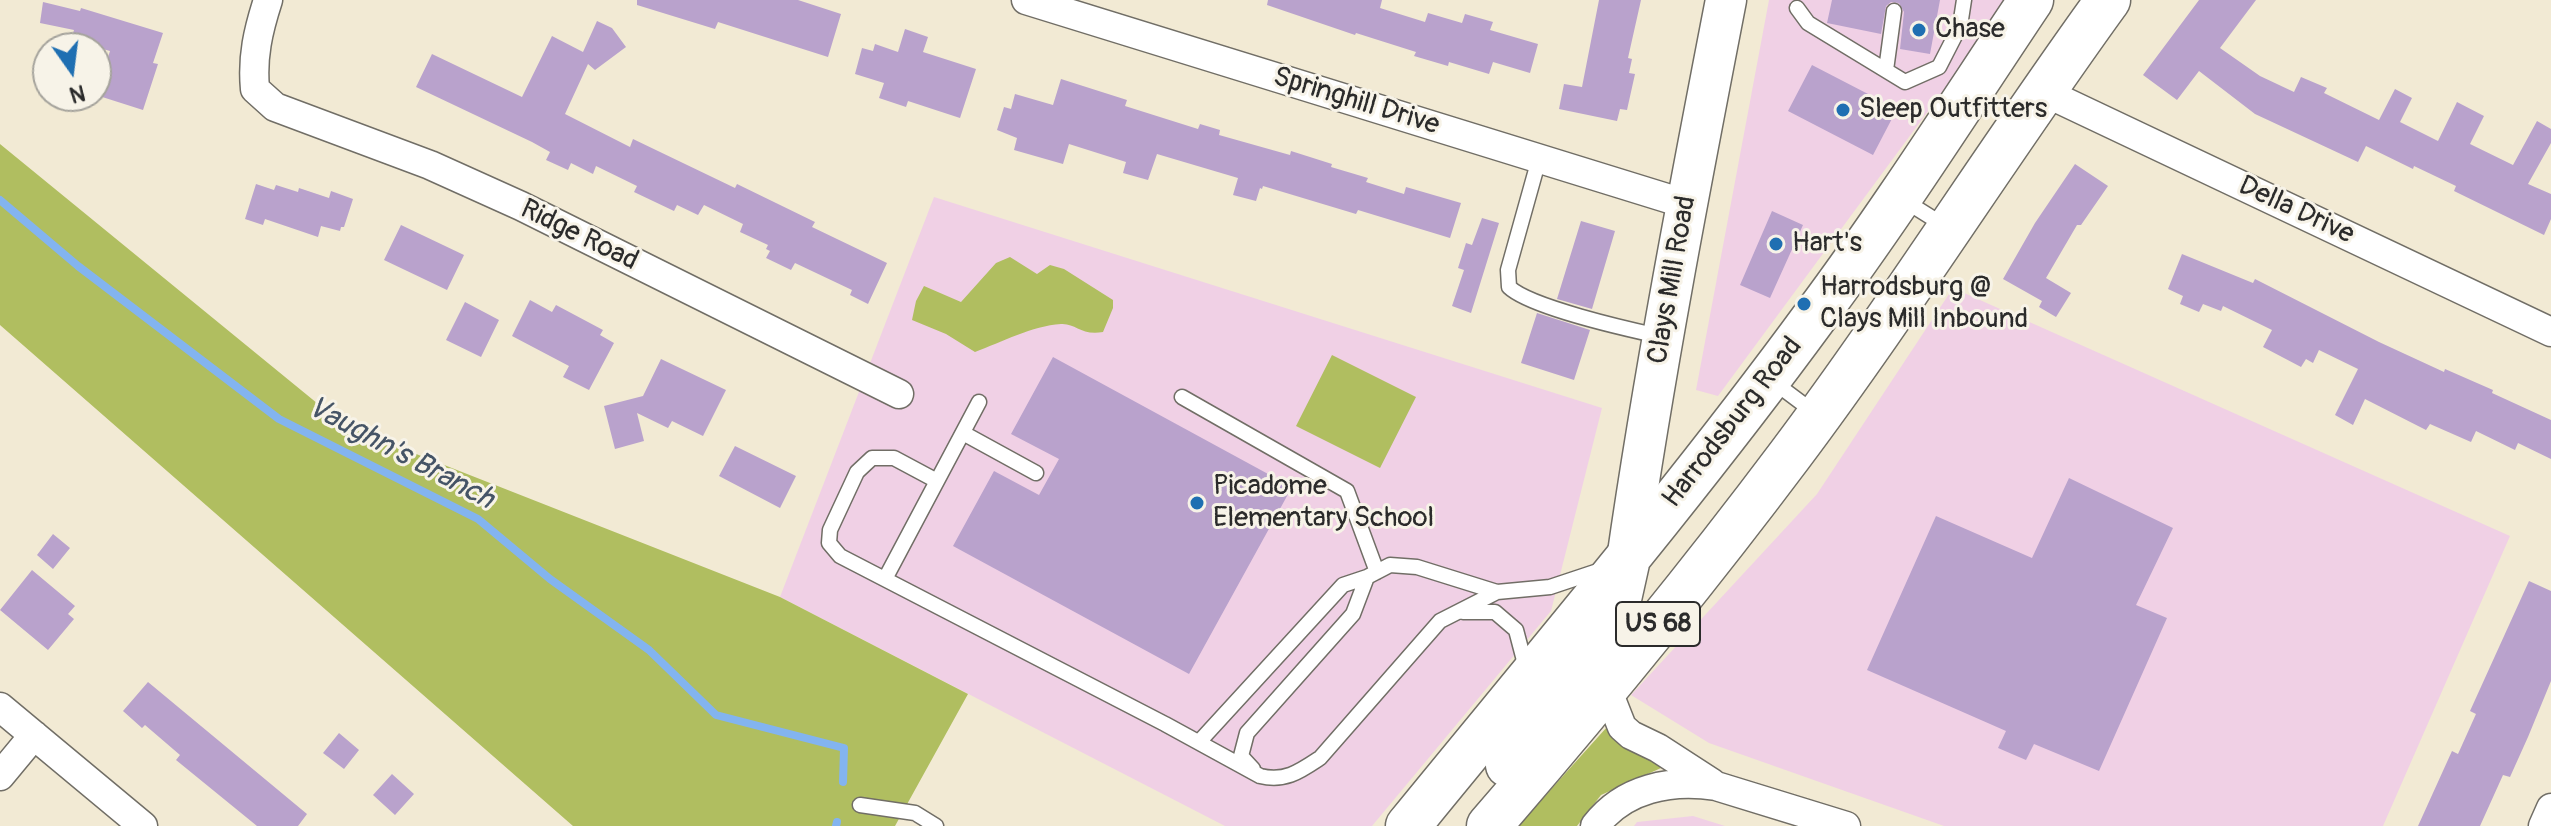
<!DOCTYPE html>
<html>
<head>
<meta charset="utf-8">
<style>
	body { margin:0 }
	#map { position:relative; width:2551px; height:826px; overflow:hidden; background:#f2ead4; font-family:Pangolin,sans-serif }
	canvas { display:block }
	.north { position:absolute; left:32px; top:32px; width:80px; height:80px; box-sizing:border-box; background:#f7f3e8; border:2px solid #a5a39c; border-radius:50%; rotate:166deg; font-size:22px; font-weight:700; line-height:32px; text-align:center; color:#2b2b2b }
	.north::after { content:''; display:block; margin:auto; width:28px; height:36px; background:#1f6fb2; clip-path:polygon(50% 0,100% 100%,50% 72%,0 100%) }
</style>
</head>
<body>
<div id="map">
<canvas width="2551" height="826"></canvas>
<div class="north">N</div>
</div>
<script>
const g = document.querySelector('canvas').getContext('2d');
g.lineJoin = 'round';
function fillPath(path, color) {
  g.fillStyle = color;
  g.fill(path, 'evenodd');
}
function strokePath(path, color, width, dash) {
  g.strokeStyle = color;
  g.lineWidth = width;
  g.lineCap = dash ? 'butt' : 'round';
  g.setLineDash(dash || []);
  g.stroke(path);
}
function drawText(font, color, halo, rows, align = 'center') {
  g.font = font + ' Pangolin,sans-serif';
  g.lineWidth = 6;
  g.setLineDash([]);
  g.textBaseline = 'middle';
  g.strokeStyle = halo;
  g.fillStyle = color;
  for (const [text, x, y, turn = 0] of rows) {
    g.save();
    g.translate(x, y);
    g.rotate((+turn || 0) * Math.PI / 180);
    g.textAlign = isNaN(turn) ? turn : align;
    if (halo) g.strokeText(text, 0, 0);
    g.fillText(text, 0, 0);
    g.restore();
  }
}
fillPath(new Path2D(`
	M 1769,0 L 2010,0 L 1718,396 L 1696,390 Z
	M 934,197 L 1602,408 L 1551,611 L 1372,826 L 1225,826 L 780,597 Z
	M 1953,288 L 2510,536 L 2383,826 L 1944,826 L 1709,743 L 1631,695 L 1817,494 Z
	M 1693,816 L 1725,826 L 1634,826 L 1637,822 Z`), '#f0d0e5');
fillPath(new Path2D(`
	M 0,144 L 345,426 L 780,597 L 968,694 L 895,826 L 573,826 L 0,325 Z
	M 1010,257 L 1037,274 L 1050,265 L 1064,269 L 1113,300 L 1113,308 L 1103,332 C 1081,336 1076,323 1061,324 C 1032,326 1002,342 975,352 L 946,334 L 912,320 L 916,301 L 924,286 L 961,302 L 996,263 Z
	M 1332,355 L 1416,397 L 1380,468 L 1296,426 Z
	M 1607,727 L 1661,768 L 1601,795 L 1577,826 L 1518,826 Z`), '#b0be60');
strokePath(new Path2D(`
	M 0,200 L 78,266 L 279,419 L 478,519 L 550,579 L 649,650 L 716,715 L 844,748 L 843,782
	M 836,826 L 837,822`), '#83b4ef', 8);
fillPath(new Path2D(`
	M 637,0 L 798,0 L 841,14 L 828,57 L 718,22 L 715,29 L 637,5 Z
	M 1268,0 L 1382,0 L 1380,8 L 1425,22 L 1428,13 L 1462,23 L 1465,14 L 1493,22 L 1490,30 L 1538,44 L 1530,73 L 1493,62 L 1489,74 L 1449,62 L 1448,66 L 1414,56 L 1416,52 L 1356,33 L 1355,35 L 1267,5 Z
	M 1599,0 L 1641,0 L 1628,58 L 1632,59 L 1629,73 L 1635,74 L 1627,110 L 1620,109 L 1617,121 L 1559,109 L 1564,84 L 1582,87 Z
	M 1832,0 L 1940,0 L 1930,54 L 1900,49 L 1904,12 L 1899,3 L 1891,2 L 1886,6 L 1881,34 L 1827,23 Z
	M 2199,0 L 2256,0 L 2220,48 L 2260,76 L 2294,92 L 2301,77 L 2327,88 L 2324,93 L 2379,120 L 2395,89 L 2412,98 L 2400,122 L 2438,141 L 2457,102 L 2484,116 L 2470,144 L 2513,165 L 2537,121 L 2551,129 L 2551,143 L 2528,184 L 2551,194 L 2551,219 L 2544,235 L 2454,191 L 2456,186 L 2414,166 L 2413,169 L 2366,146 L 2358,162 L 2255,114 L 2199,71 L 2177,100 L 2143,75 Z
	M 43,2 L 80,11 L 81,8 L 163,33 L 153,63 L 158,64 L 143,110 L 96,95 L 110,51 L 71,40 L 74,30 L 40,23 Z
	M 597,21 L 612,28 L 626,47 L 595,70 L 588,64 L 565,114 L 630,147 L 633,139 L 735,188 L 737,184 L 815,222 L 812,227 L 887,263 L 868,304 L 850,295 L 852,290 L 795,263 L 791,270 L 766,258 L 770,251 L 766,249 L 768,245 L 740,232 L 743,224 L 704,205 L 698,215 L 677,205 L 674,211 L 634,192 L 637,186 L 596,166 L 593,174 L 571,163 L 568,170 L 546,160 L 550,152 L 532,142 L 416,87 L 432,54 L 522,97 L 552,36 L 583,52 Z
	M 905,29 L 928,37 L 923,52 L 976,69 L 960,118 L 908,101 L 906,107 L 879,98 L 884,83 L 855,74 L 862,48 L 873,51 L 875,44 L 898,52 Z
	M 1812,65 L 1897,109 L 1873,155 L 1788,111 Z
	M 1061,79 L 1127,100 L 1125,106 L 1198,129 L 1200,124 L 1220,130 L 1219,135 L 1290,155 L 1291,151 L 1332,164 L 1331,167 L 1368,178 L 1366,182 L 1404,194 L 1406,187 L 1461,203 L 1450,238 L 1358,210 L 1356,214 L 1263,186 L 1262,189 L 1260,188 L 1256,201 L 1233,195 L 1238,178 L 1157,154 L 1148,180 L 1123,173 L 1126,162 L 1069,144 L 1063,164 L 1014,150 L 1017,138 L 997,130 L 1004,107 L 1011,109 L 1015,94 L 1053,105 Z
	M 2075,164 L 2108,186 L 2081,225 L 2077,225 L 2046,278 L 2071,293 L 2056,317 L 2039,307 L 2042,301 L 2003,279 L 2035,223 Z
	M 256,184 L 274,190 L 276,185 L 298,192 L 299,188 L 329,198 L 331,191 L 353,199 L 344,227 L 341,227 L 340,231 L 321,226 L 318,237 L 265,219 L 263,225 L 245,219 Z
	M 1772,211 L 1803,225 L 1770,298 L 1740,285 Z
	M 1482,218 L 1499,223 L 1471,313 L 1452,306 L 1464,270 L 1458,268 L 1466,243 L 1472,245 Z
	M 1581,221 L 1615,231 L 1592,309 L 1557,299 Z
	M 401,225 L 464,255 L 447,290 L 384,260 Z
	M 2182,254 L 2253,283 L 2255,279 L 2379,342 L 2444,372 L 2445,369 L 2493,390 L 2492,393 L 2551,420 L 2551,459 L 2518,443 L 2515,450 L 2476,431 L 2471,442 L 2430,424 L 2426,430 L 2365,399 L 2353,425 L 2335,415 L 2358,369 L 2319,350 L 2313,363 L 2306,359 L 2301,367 L 2263,347 L 2272,330 L 2223,306 L 2221,311 L 2203,304 L 2199,312 L 2180,304 L 2183,296 L 2168,289 Z
	M 530,300 L 552,312 L 556,305 L 603,330 L 600,335 L 614,343 L 589,390 L 563,377 L 569,366 L 512,336 Z
	M 465,302 L 499,320 L 481,357 L 446,340 Z
	M 1537,313 L 1590,330 L 1574,380 L 1521,363 Z
	M 1053,357 L 1292,487 L 1189,674 L 953,546 L 994,471 L 1039,495 L 1059,459 L 1011,434 Z
	M 661,359 L 726,390 L 703,436 L 672,421 L 668,428 L 637,413 L 644,441 L 615,449 L 604,406 L 643,396 Z
	M 735,446 L 796,476 L 780,508 L 719,476 Z
	M 2069,478 L 2173,528 L 2136,605 L 2167,618 L 2099,771 L 2034,744 L 2026,760 L 1998,748 L 2006,731 L 1867,670 L 1936,516 L 2032,558 Z
	M 53,534 L 70,548 L 53,569 L 37,555 Z
	M 32,570 L 75,606 L 68,614 L 74,619 L 48,650 L 0,610 Z
	M 2529,581 L 2551,591 L 2551,681 L 2528,737 L 2510,777 L 2503,775 L 2480,826 L 2418,826 L 2452,751 L 2458,754 L 2476,714 L 2470,711 Z
	M 148,682 L 307,814 L 298,826 L 257,826 L 176,760 L 180,755 L 145,725 L 142,728 L 123,711 Z
	M 339,733 L 359,750 L 344,769 L 323,753 Z
	M 392,774 L 414,794 L 395,815 L 373,795 Z`), '#b9a2cc');
const lane = new Path2D(`
	M 1797,8 L 1808,23 L 1905,82 L 1939,67 L 1960,26 L 1964,0
	M 1886,70 L 1894,11
	M 1539,159 L 1508,270 L 1509,287 C 1530,307 1627,329 1659,336
	M 1902,199 L 1945,226
	M 1771,380 L 1815,413
	M 1182,397 L 1347,491 L 1377,572
	M 963,433 L 1036,473
	M 937,481 L 894,458 L 872,458 L 857,472 L 830,530 L 829,543 L 840,556 L 1165,724 L 1260,776 C 1285,782 1299,772 1320,758 L 1440,621 L 1497,592 L 1550,587 L 1601,570
	M 885,579 L 979,402
	M 1463,612 L 1495,612 L 1516,630 L 1526,668
	M 1199,742 L 1343,585 L 1367,577 L 1390,565 L 1417,567 L 1497,592
	M 1253,769 L 1241,756 L 1247,733 L 1353,614 L 1367,577
	M 860,805 L 915,813 L 936,826`);
const street = new Path2D(`
	M 268,0 C 258,31 252,57 255,89 L 275,107 L 430,165 L 521,206 L 899,394
	M 1026,0 L 1686,204
	M 2042,91 L 2551,332
	M 1607,689 L 1622,727 L 1631,735 L 1658,748 L 1712,783
	M 0,707 L 143,826
	M 0,776 L 34,735
	M 1595,826 C 1624,788 1671,779 1716,786 L 1846,826
	M 2543,826 L 2551,808`);
const secondary = new Path2D(`
	M 1627,560 C 1654,373 1690,186 1726,0`);
const primary = new Path2D(`
	M 1508,765 L 1613,626 L 1627,563
	M 1408,826 C 1546,657 1687,491 1816,315 C 1892,213 1960,106 2031,0
	M 1489,826 C 1593,706 1694,583 1790,455 C 1901,307 1999,150 2108,0`);
strokePath(lane, '#716e66', 17);
strokePath(street, '#716e66', 31);
strokePath(secondary, '#716e66', 43);
strokePath(primary, '#716e66', 47);
strokePath(lane, '#fff', 14);
strokePath(street, '#fff', 28);
strokePath(secondary, '#fff', 40);
strokePath(primary, '#fff', 44);
for (const [x, y, r, color] of [
	[1919,30,8,"#1f6fb2"],
	[1843,110,8,"#1f6fb2"],
	[1776,244,8,"#1f6fb2"],
	[1804,304,8,"#1f6fb2"],
	[1197,503,8,"#1f6fb2"]
]) {
  const dot = new Path2D();
  dot.arc(x, y, r, 0, 2 * Math.PI);
  g.fillStyle = color;
  g.fill(dot);
  strokePath(dot, '#f7f3e8', 3);
}
for (const [x, y, w] of [
	[1658,624,84]
]) {
  const box = new Path2D();
  box.roundRect(x - w / 2, y - 22, w, 44, 6);
  g.fillStyle = '#f7f3e8';
  g.fill(box);
  strokePath(box, '#2b2b2b', 2);
}
drawText('bold 26px', '#2b2b2b', null, [
	["US 68",1658,624]
]);
drawText('28px', '#2b2b2b', '#f7f3e8', [
	["Chase",1935,30],
	["Sleep Outfitters",1859,110],
	["Hart's",1792,244],
	["Harrodsburg @",1820,288],
	["Clays Mill Inbound",1820,320],
	["Picadome",1213,487],
	["Elementary School",1213,519]
], 'left');
drawText('28px', '#2b2b2b', '#f7f3e8', [
	["Springhill Drive",1356,102,17],
	["Della Drive",2296,211,25],
	["Ridge Road",579,236,26],
	["Clays Mill Road",1673,280,-80],
	["Harrodsburg Road",1733,423,-52]
]);
drawText('italic 30px', '#455466', '#f7f3e8', [
	["Vaughn's Branch",400,454,28]
]);
</script>
</body>
</html>
